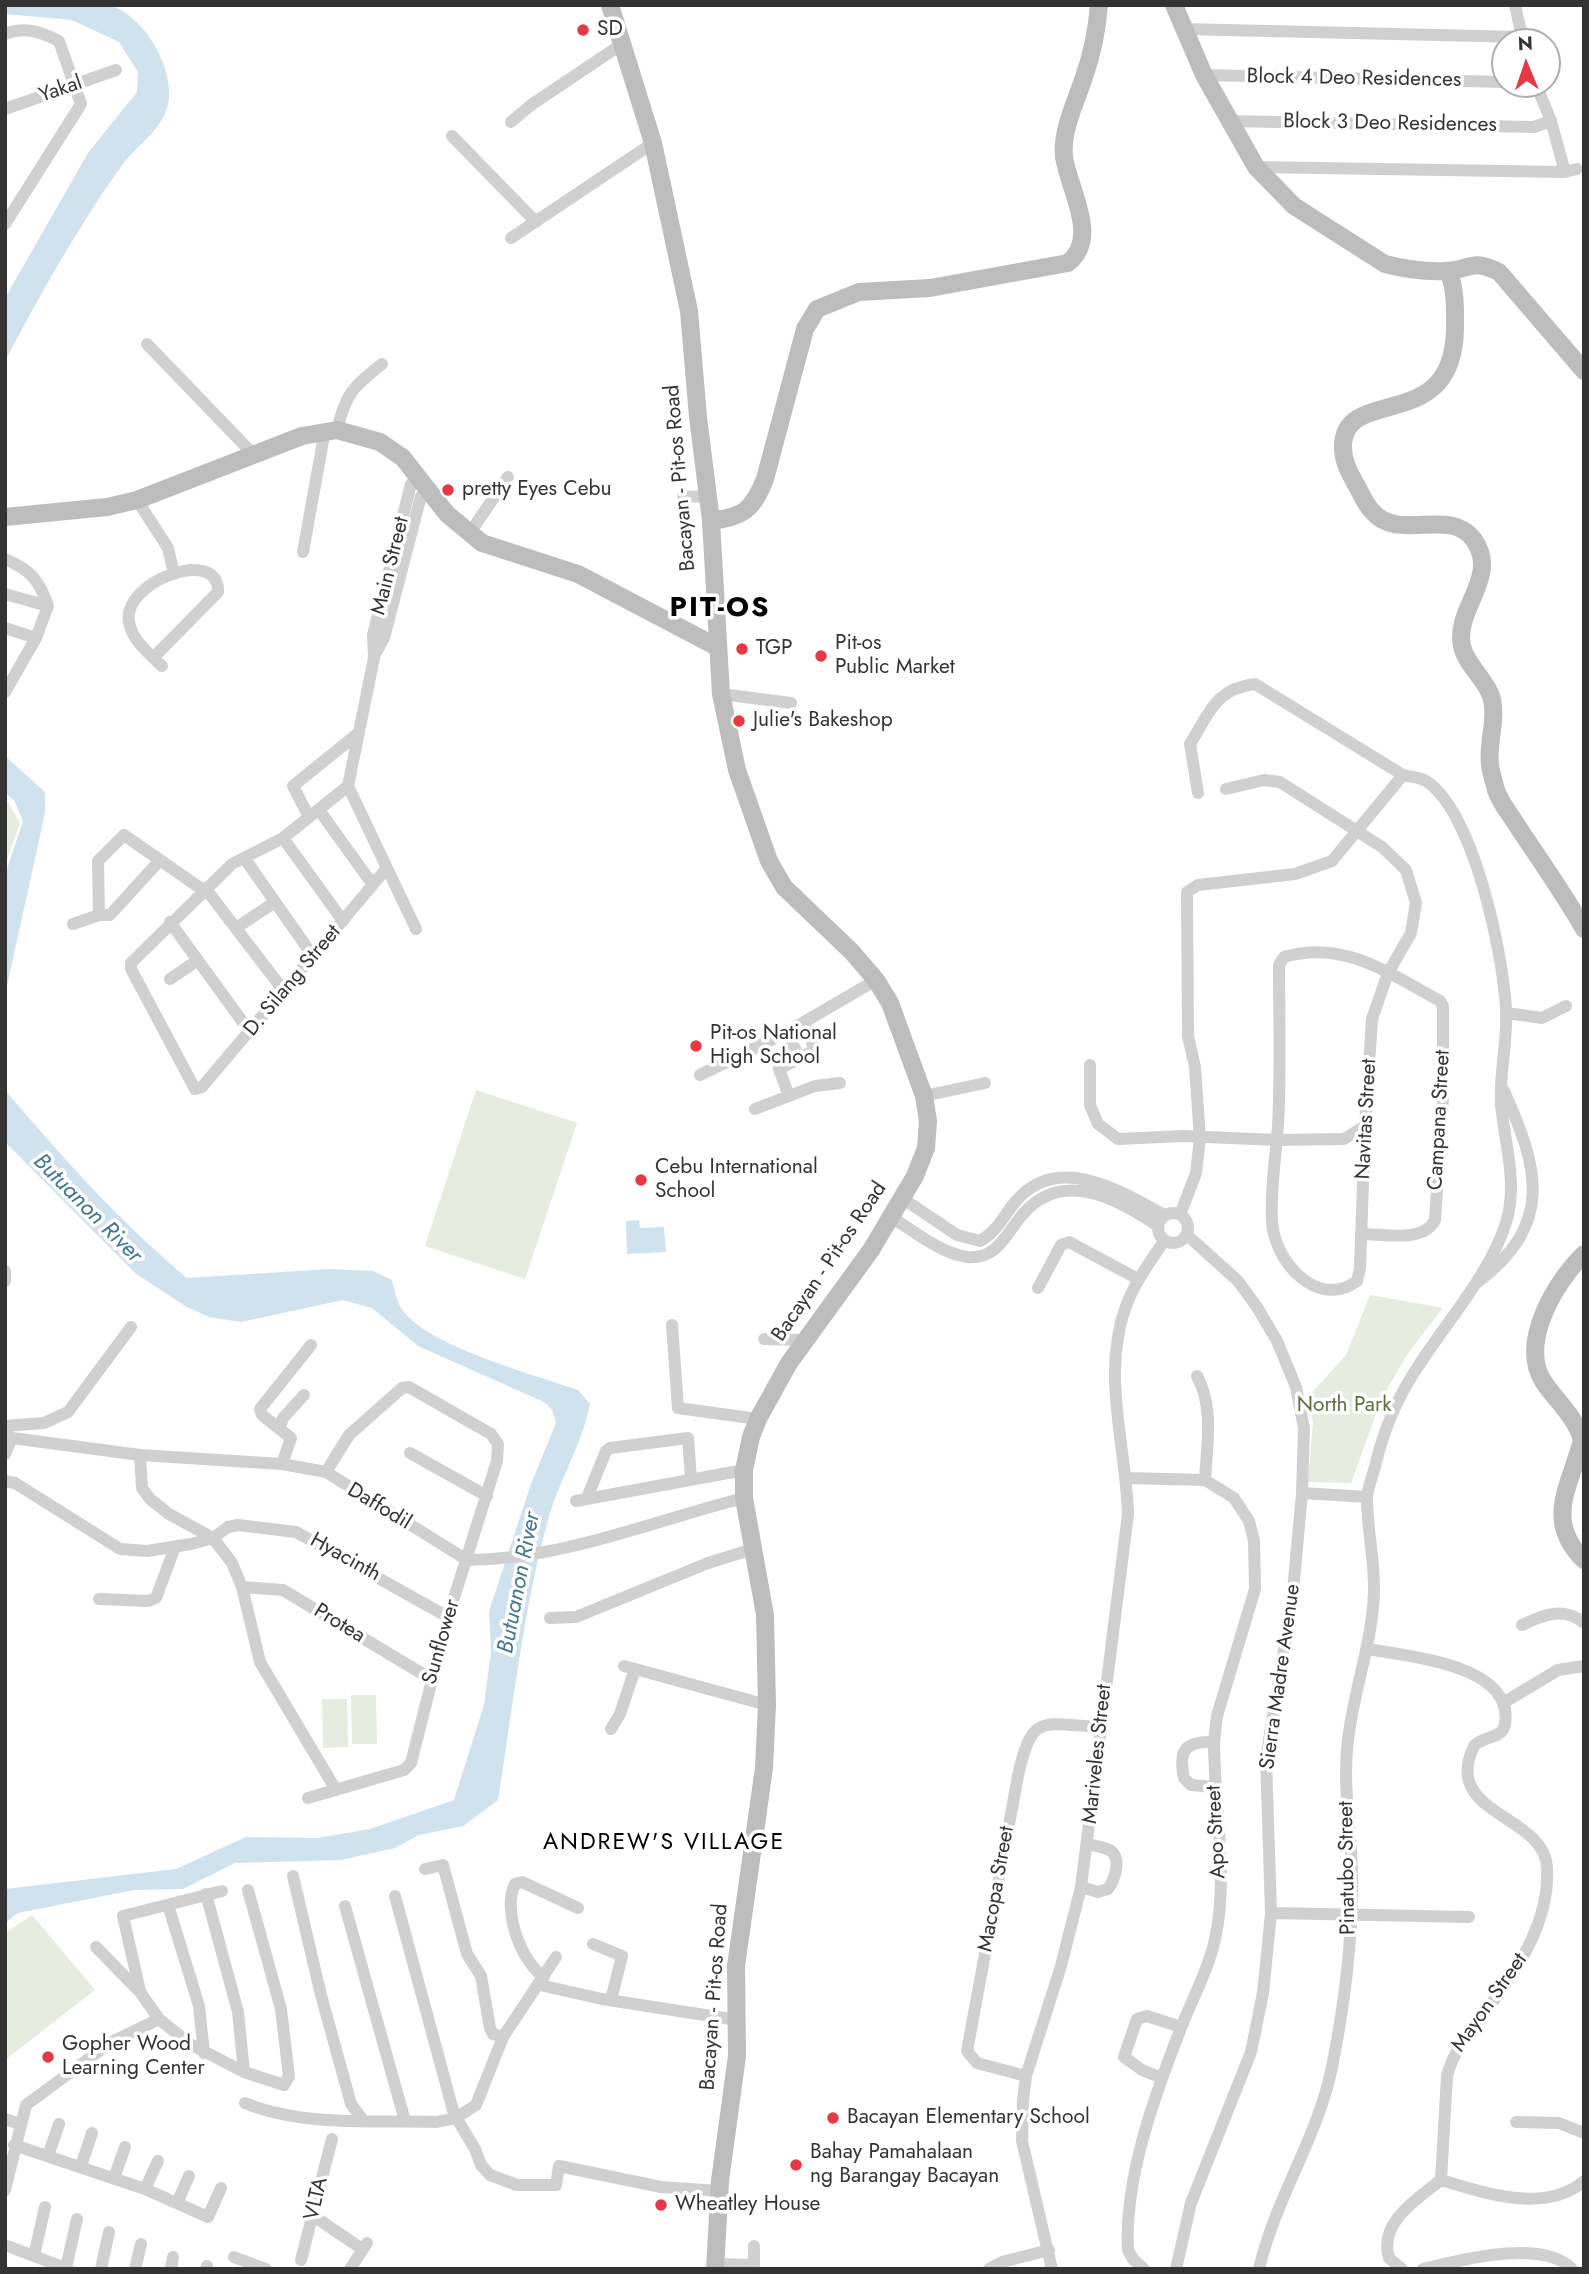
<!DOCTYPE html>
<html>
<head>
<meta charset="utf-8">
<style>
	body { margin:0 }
	#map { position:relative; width:1589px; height:2274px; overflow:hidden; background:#fff; font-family:Jost,sans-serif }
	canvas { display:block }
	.frame { position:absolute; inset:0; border:7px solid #333; pointer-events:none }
	.north { position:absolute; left:1491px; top:28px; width:70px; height:70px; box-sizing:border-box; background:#fff; border:2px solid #adadad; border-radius:50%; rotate:358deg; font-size:19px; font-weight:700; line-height:28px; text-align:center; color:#333 }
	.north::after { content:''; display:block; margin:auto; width:24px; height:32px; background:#e63946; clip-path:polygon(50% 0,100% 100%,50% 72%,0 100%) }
</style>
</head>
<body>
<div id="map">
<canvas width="1589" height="2274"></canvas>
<div class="frame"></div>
<div class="north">N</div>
</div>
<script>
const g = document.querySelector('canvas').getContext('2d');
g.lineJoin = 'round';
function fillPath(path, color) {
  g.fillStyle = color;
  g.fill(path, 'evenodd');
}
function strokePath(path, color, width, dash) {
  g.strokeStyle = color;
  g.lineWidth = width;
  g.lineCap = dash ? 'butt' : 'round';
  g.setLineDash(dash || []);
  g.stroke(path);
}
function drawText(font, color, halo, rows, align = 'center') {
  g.font = font + ' Jost,sans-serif';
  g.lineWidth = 7;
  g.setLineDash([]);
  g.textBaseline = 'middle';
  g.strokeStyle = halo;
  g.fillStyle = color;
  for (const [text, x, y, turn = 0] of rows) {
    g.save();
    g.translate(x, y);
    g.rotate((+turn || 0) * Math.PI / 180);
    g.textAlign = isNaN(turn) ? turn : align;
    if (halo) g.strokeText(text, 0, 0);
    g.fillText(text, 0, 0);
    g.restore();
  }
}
fillPath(new Path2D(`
	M 5,797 L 20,823 L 5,865 Z
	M 476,1090 L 577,1123 L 525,1279 L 425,1246 Z
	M 1370,1295 L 1443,1308 L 1408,1353 L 1382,1398 L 1351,1483 L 1308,1482 L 1313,1423 L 1309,1396 L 1346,1355 Z
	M 351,1695 L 376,1695 L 377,1744 L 352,1744 Z
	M 322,1699 L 347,1699 L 348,1747 L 323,1748 Z
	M 32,1915 L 95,1990 L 5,2060 L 5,1933 Z`), '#e6ecdf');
fillPath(new Path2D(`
	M 5,5 C 26,5 97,1 112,6 C 147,18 183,80 164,116 C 155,134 135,148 123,164 C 80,223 39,297 5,361 L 5,298 L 88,153 L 137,92 L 138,72 L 119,42 L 72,20 L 5,14 Z
	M 5,756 L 45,792 L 45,813 L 5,995 L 5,875 L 23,821 L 14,800 L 5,793 Z
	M 5,1090 C 62,1157 120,1222 187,1278 L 330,1269 L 373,1271 L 392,1280 C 394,1288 396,1299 400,1306 C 421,1345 536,1375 578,1390 L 590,1404 C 582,1445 559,1480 548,1520 C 523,1611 513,1707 498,1800 L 463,1826 L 419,1835 L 395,1848 L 341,1860 L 235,1863 L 183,1889 L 134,1890 L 18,1913 L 5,1923 L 5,1889 L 176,1869 L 246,1837 L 317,1838 L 370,1829 L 454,1800 L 484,1705 L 491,1652 L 489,1611 L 531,1484 L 556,1423 L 552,1410 L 544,1402 L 418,1346 L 372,1308 L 343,1300 L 241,1322 L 209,1317 L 185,1306 L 135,1273 L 5,1142 Z
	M 639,1220 L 640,1228 L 664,1227 L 666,1252 L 627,1254 L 626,1221 Z`), '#cfe2ee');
strokePath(new Path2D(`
	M 1515,5 L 1523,42
	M 1184,29 L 1521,37
	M 5,34 C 25,26 41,32 59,41 L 81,104 L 5,224
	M 1204,75 L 1505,82
	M 1536,84 L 1551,121 L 1565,172 L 1577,169
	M 5,109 L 116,70
	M 1228,121 L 1534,127 L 1551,121
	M 511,122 L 531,105 L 622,44
	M 452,136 L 536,222
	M 1256,167 L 1565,172
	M 511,238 L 653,143
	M 147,344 L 253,454
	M 337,430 C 346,393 353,387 382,364
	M 683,497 L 707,496
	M 137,500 L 168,548 L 174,574
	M 469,534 L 508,477
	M 303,552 L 325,430
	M 5,559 C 31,570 39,580 48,606 L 36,638 L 5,692
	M 5,594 L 48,606
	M 5,628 L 36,638
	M 375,654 L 384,638 L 421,496 L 427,491
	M 153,658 L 218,592 C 220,545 121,582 129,622 C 132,640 149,654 162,666
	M 721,694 L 791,703
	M 348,786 L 283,838 L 232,864 L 131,963 L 131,969 L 195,1089 L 202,1087 L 387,868
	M 348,786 L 374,658 L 373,635 L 411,484 L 418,478
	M 348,786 L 416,929
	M 1226,789 L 1264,780 L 1280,782 L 1382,847 L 1406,870 L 1416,903 L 1411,933 L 1388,973 L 1372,1019 L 1365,1126 L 1360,1268 L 1357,1281 C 1318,1310 1274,1262 1272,1221 C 1270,1190 1276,1156 1278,1125 C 1281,1072 1279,1018 1279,965 L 1284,957 C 1343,939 1390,974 1440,1001 L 1443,1006 L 1443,1099 L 1435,1220 C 1424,1243 1384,1234 1362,1234
	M 1198,793 L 1190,744 C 1210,712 1215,689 1255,684 L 1403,775
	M 319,810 L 373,885
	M 309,817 L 293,786 L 356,735
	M 283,838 L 343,921
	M 245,859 L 313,956
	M 205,888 L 284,991
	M 99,915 L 98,861 L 124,835 L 203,890
	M 170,922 L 250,1032
	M 73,924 L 99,915 L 110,915 L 160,860
	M 236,928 L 275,902
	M 170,979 L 198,960
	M 1507,1013 L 1542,1018 L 1566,1006
	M 787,1032 L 800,1059
	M 1090,1065 L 1090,1105 L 1098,1124 L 1118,1139 L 1183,1136 L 1277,1140 L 1344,1139 L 1365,1126
	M 700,1075 L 787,1032 L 876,980
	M 789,1096 L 779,1069 L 815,1050 L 804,1023
	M 924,1096 L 985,1083
	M 755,1109 L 815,1086 L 840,1083
	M 902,1198 L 957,1235 L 980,1241 C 998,1231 1003,1216 1016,1201 C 1058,1152 1121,1191 1164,1215
	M1158 1228a15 15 0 1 1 30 0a15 15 0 1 1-30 0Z
	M 1180,1215 L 1196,1173 L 1200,1138 L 1195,1067 L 1188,1036 L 1187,892 L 1198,885 L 1295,874 L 1332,861 L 1403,775 C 1410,777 1420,777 1426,781 C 1474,812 1503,954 1506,1009 C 1508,1041 1499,1073 1501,1105 C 1505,1145 1518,1183 1506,1223 C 1489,1275 1448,1320 1419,1365 C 1398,1396 1383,1431 1375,1467 C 1372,1476 1368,1488 1367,1498 C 1367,1529 1375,1561 1374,1593 C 1372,1647 1351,1697 1347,1750 C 1343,1795 1353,1840 1352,1885 C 1352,1946 1344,2007 1332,2067 C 1318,2137 1275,2199 1259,2269
	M 891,1217 C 914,1231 940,1253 967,1257 C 998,1260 1006,1233 1023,1214 C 1063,1168 1118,1199 1158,1226
	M 5,1271 L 5,1281
	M 1478,1282 C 1554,1224 1539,1169 1504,1091
	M 1038,1288 L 1061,1245 L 1069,1242 L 1138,1279
	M 672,1325 L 678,1408 L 758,1419
	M 764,1339 L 804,1340
	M 1197,1376 C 1214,1407 1207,1445 1205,1480
	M 5,1426 L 44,1423 L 68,1412 L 131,1327
	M 280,1427 L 283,1418 L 304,1395
	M 5,1434 L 12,1438 L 140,1455 L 282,1464 L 326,1472 L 467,1560 C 564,1559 652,1521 744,1498
	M 410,1453 L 487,1496
	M 5,1454 L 12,1438
	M 140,1455 L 142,1488 L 150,1499 L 169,1514 L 213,1538 L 232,1563 L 242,1587 L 260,1662 L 336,1790
	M 282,1464 L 291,1438 L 262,1415 L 260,1409 L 311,1345
	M 1127,1478 L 1205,1480 L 1234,1498 L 1249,1521 L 1254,1541 L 1255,1589 L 1217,1716 L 1214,1742 C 1214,1801 1228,1877 1216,1934 C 1210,1967 1193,1997 1181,2028 C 1155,2094 1124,2179 1128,2250 L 1133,2259 L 1144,2269
	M 5,1481 L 15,1483 L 120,1549 L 147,1551 L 191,1544 L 213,1538 L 228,1527 L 238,1525 L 296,1532 L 448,1617
	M 1302,1493 L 1367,1497
	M 587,1498 L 606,1451 L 610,1448 L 688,1438 L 691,1479
	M 576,1501 L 744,1470
	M 242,1587 L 283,1590 L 431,1679
	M 99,1599 L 148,1601 L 156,1598 L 175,1547
	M 550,1618 L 576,1617 L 708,1563 L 753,1549
	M 1522,1625 C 1543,1615 1564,1606 1584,1623
	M 1368,1649 C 1405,1656 1497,1663 1505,1710 C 1506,1716 1506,1725 1502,1731 C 1495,1739 1481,1737 1474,1746 C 1441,1815 1544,1814 1547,1867 C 1550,1918 1521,1965 1491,2004 C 1473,2028 1455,2046 1447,2076 L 1441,2180 C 1417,2199 1378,2223 1389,2258 L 1402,2269
	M 624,1666 L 767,1705
	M 1503,1703 L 1558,1670 L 1584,1666
	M 611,1729 L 620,1714 L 635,1669
	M 1214,1742 C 1185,1741 1178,1750 1184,1778 L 1191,1785 L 1214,1787
	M 308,1798 L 404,1770 L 411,1763 L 448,1617 L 497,1461 L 498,1444 L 491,1434 L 409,1387 L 402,1388 L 349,1435 L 326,1472
	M 425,1869 L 443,1865 L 467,1954 L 481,1976 L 490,2028 L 493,2034 L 503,2037
	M 293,1876 L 321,1995 L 351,2104 L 363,2120
	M 1081,1887 L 1098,1892 L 1108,1889 C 1114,1881 1122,1860 1111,1851 C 1105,1847 1095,1846 1088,1844
	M 206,1894 L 238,2012 L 244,2072
	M 395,1896 L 454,2114 L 475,2149 L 481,2165 L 490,2175 L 517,2185 L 556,2185 L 559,2166 L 661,2187 L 719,2191
	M 168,1905 L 199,2006 L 204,2053
	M 345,1906 L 405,2121
	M 1271,1913 L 1469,1917
	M 593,1944 L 622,1956 L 611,2000
	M 96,1947 L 140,1992 L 159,2019 L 190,2044 L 244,2072 L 284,2085 L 289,2076 L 281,2009 L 248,1890
	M 544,1977 C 521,1962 502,1910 515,1884 L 522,1882 L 578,1908
	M 540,1985 L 602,1999 L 737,2020
	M 140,1991 L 123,1916 L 222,1891
	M 1026,2076 L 977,2063 L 967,2051 L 1018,1776 C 1032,1712 1042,1724 1100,1727
	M 1162,2078 L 1142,2070 L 1124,2057 L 1137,2019 L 1147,2016 L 1181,2027
	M 245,2103 C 303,2127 375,2120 437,2122 L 456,2118 L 476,2105 L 503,2037 L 556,1957
	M 5,2119 L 20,2124
	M 1516,2122 L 1559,2123 L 1584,2133
	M 14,2145 L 145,2189 L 208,2217 L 221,2188
	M 48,2156 L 59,2124
	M 81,2166 L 92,2133
	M 114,2178 L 125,2147
	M 1441,2180 C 1484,2193 1546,2214 1584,2181
	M 145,2189 L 158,2161
	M 5,2190 L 26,2105 L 110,2043 L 159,2019
	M 177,2203 L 189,2176
	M 312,2215 L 362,2249
	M 5,2245 L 68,2269
	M 34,2256 L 45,2207
	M 234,2257 L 266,2269
	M 301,2260 L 332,2139
	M 716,2264 L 754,2265 L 754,2246
	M 66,2268 L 77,2219
	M 101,2269 L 109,2232
	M 135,2269 L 141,2244
	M 171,2269 L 173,2257
	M 206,2269 L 207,2266
	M 350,2269 L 367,2243
	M 989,2269 L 1002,2262 L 1049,2250
	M 1052,2269 L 1022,2141 L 1023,2100 L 1026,2076 L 1061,1966 L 1081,1887 L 1128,1514 C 1126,1444 1101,1375 1126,1306 C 1135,1282 1150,1262 1164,1241
	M 1176,2269 L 1191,2203 L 1251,2052 L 1263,1993 L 1271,1913 L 1266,1758 L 1292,1602 L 1302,1493 L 1304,1428 L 1296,1387 L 1277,1341 L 1257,1307 L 1238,1281 L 1187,1235
	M 1423,2269 C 1461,2260 1542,2238 1572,2269`), '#d0d0d0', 12);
strokePath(new Path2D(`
	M 610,5 L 653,143 L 689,311 L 698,417 L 711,521 L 721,694 L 737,770 L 769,861 L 784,887 L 852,952 L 876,980 L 890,1003 L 924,1096 L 928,1121 L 926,1148 L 915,1176 L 871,1250 L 789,1363 L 758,1419 L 751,1437 L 744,1470 L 744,1498 L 765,1615 L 767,1705 L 764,1768 L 736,1966 L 737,2056 L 720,2181 L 715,2269
	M 1174,5 L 1204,75 L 1256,167 L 1294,206 L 1385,264 C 1404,269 1426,272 1446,271 C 1471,270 1470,258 1499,272 L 1584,371
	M 1448,271 C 1456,288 1455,310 1455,328 C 1454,435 1347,385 1343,444 C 1342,461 1350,474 1358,488 C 1362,496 1366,505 1372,511 C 1398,543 1450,506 1474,540 C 1500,577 1454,609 1462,646 C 1466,665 1485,678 1491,696 C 1498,717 1487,743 1490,765 C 1491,773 1494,782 1496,790 C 1500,803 1511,815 1518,827 C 1540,860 1564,894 1584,929
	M 5,517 L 107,507 L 137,500 L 302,436 L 337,430 L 380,442 L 403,458 L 447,514 L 482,543 L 578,574 L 717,647
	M 711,521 C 744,516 752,511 765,479 L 805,329 L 817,309 L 859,292 L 930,288 L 1068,263 C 1100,238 1069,190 1064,157 C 1061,130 1077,100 1085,74 C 1093,51 1097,29 1099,5
	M 1584,1254 C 1556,1281 1519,1342 1543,1381 C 1556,1401 1576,1417 1582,1440 C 1571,1485 1543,1520 1584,1560`), '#bdbdbd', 18);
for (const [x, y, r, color] of [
	[583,30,7,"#e63946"],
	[448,490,7,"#e63946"],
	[742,649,7,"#e63946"],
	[821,656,7,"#e63946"],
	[739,721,7,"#e63946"],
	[696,1046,7,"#e63946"],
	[641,1180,7,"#e63946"],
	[48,2057,7,"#e63946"],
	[833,2118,7,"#e63946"],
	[796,2165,7,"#e63946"],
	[661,2205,7,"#e63946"]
]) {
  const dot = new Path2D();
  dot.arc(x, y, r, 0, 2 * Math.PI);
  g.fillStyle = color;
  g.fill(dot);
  strokePath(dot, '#fff', 2.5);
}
drawText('21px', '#333', '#fff', [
	["SD",597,30],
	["pretty Eyes Cebu",462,490],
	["Pit-os",835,644],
	["Public Market",835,668],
	["TGP",756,649],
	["Julie's Bakeshop",753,721],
	["Pit-os National",710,1034],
	["High School",710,1058],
	["Cebu International",655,1168],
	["School",655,1192],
	["Gopher Wood",62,2045],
	["Learning Center",62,2069],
	["Bacayan Elementary School",847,2118],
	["Bahay Pamahalaan",810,2153],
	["ng Barangay Bacayan",810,2177],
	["Wheatley House",675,2205]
], 'left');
drawText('21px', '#333', '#fff', [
	["Block 4 Deo Residences",1354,79,1],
	["Yakal",61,90,-19],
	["Block 3 Deo Residences",1390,124,1],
	["Bacayan - Pit-os Road",681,478,-95],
	["Main Street",391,566,-76],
	["D. Silang Street",293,981,-50],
	["Navitas Street",1367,1119,-87],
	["Campana Street",1440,1120,-87],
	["Bacayan - Pit-os Road",830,1262,-56],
	["Daffodil",379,1507,31],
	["Hyacinth",345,1558,29],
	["Protea",339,1624,31],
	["Sunflower",442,1642,-74],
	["Sierra Madre Avenue",1281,1677,-82],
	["Mariveles Street",1098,1754,-84],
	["Apo Street",1217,1832,-93],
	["Pinatubo Street",1348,1868,-91],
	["Macopa Street",997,1889,-80],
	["Bacayan - Pit-os Road",715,1997,-86],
	["Mayon Street",1490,2003,-55],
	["VLTA",317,2199,-77]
]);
drawText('21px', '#56703f', '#fff', [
	["North Park",1344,1406]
]);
drawText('italic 23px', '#3f7597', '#fff', [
	["Butuanon River",87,1209,45],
	["Butuanon River",520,1583,-79]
]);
g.letterSpacing = '2px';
drawText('23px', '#000', '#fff', [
	["ANDREW'S VILLAGE",664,1843]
]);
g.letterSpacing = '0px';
g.letterSpacing = '2px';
drawText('bold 28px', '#000', '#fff', [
	["PIT-OS",720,609]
]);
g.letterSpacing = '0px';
</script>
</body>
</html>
